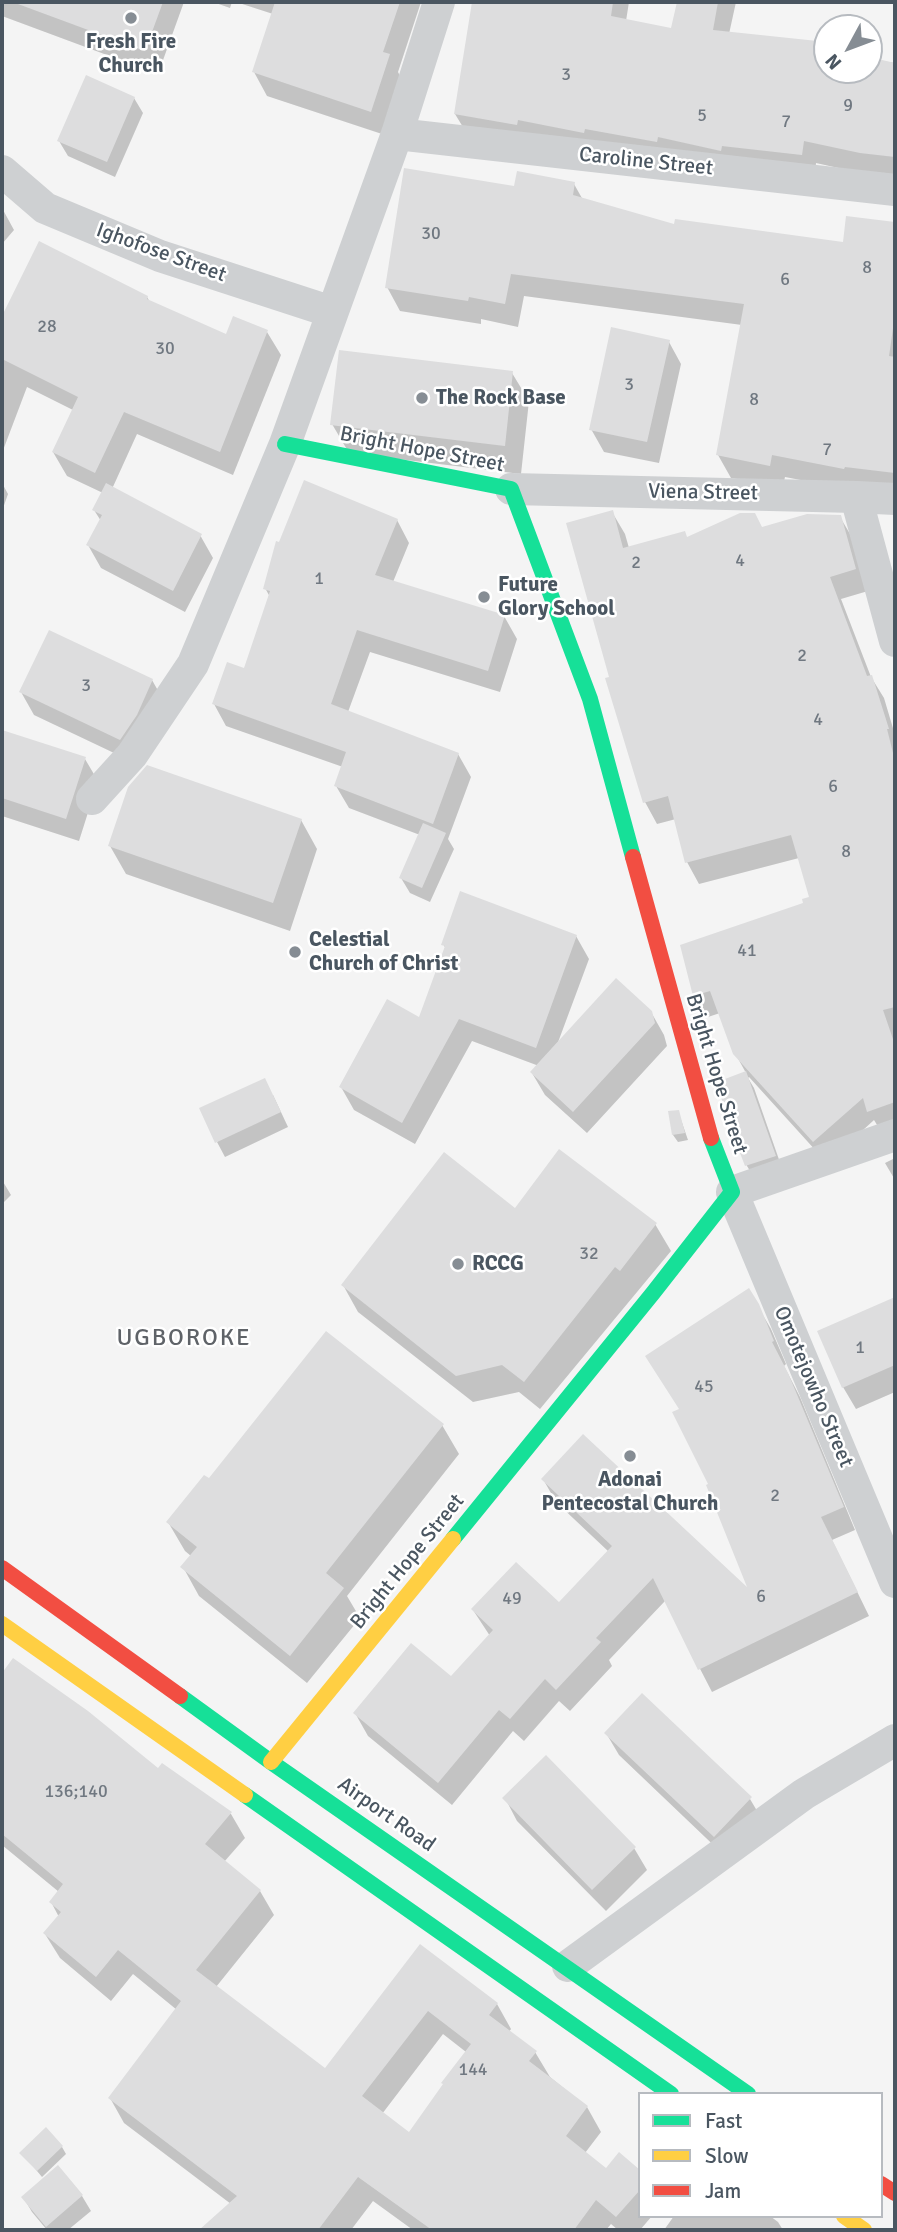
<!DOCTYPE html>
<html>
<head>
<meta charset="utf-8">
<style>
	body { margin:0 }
	#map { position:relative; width:897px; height:2232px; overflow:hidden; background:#f4f4f4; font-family:Signika,sans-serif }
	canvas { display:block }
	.frame { position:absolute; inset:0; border:4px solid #4a5661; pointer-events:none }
	.legend { position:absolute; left:638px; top:2092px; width:245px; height:126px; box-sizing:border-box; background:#fff; border:2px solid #b7bbc0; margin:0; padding:9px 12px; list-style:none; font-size:21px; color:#4a5661 }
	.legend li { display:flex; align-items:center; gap:14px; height:35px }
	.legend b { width:35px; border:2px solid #b7bbc0 }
	.north { position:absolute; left:813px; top:14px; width:70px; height:70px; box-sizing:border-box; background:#fff; border:2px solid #b7bbc0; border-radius:50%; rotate:229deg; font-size:19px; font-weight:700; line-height:28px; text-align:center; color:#4a5661 }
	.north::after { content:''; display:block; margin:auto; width:24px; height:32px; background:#868d94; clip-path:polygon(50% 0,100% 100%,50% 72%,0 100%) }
</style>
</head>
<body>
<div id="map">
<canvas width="897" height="2232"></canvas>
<div class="frame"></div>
<ul class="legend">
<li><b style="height:9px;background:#16e098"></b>Fast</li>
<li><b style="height:9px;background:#ffcf43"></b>Slow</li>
<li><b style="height:9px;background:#f24e42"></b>Jam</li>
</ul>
<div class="north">N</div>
</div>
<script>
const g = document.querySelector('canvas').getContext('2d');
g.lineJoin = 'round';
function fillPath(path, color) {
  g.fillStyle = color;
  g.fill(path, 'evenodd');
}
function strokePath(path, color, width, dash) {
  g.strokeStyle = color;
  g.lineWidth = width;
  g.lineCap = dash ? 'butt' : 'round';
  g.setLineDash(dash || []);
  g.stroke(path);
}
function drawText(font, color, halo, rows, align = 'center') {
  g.font = font + ' Signika,sans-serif';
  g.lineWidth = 5;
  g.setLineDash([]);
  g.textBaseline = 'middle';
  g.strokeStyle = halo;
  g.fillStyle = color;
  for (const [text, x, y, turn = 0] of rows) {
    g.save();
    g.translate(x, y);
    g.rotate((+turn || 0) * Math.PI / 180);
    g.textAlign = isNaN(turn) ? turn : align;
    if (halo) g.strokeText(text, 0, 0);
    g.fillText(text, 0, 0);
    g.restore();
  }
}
fillPath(new Path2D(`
	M 2,2 L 184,2 L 158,74 L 2,16 Z
	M 213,2 L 232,2 L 230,8 Z
	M 236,2 L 421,2 L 398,72 L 402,80 L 385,135 L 267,96 L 254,72 L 273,14 Z
	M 488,2 L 629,2 L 626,21 L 673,30 L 678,2 L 736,2 L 729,34 L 827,49 L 827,70 L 869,70 L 869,59 L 895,63 L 895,178 L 874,176 L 816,163 L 815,177 L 469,137 L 455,114 Z
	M 134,98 L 143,113 L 115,177 L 68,156 L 59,141 Z
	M 574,184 L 583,200 L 676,226 L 844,244 L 848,218 L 895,224 L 895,494 L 857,491 L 785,477 L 783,486 L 731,478 L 718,455 L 742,325 L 524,296 L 518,327 L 481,319 L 481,324 L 400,311 L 387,287 L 515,188 Z
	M 2,208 L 14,230 L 2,244 Z
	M 40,244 L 147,297 L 150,302 L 227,336 L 267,332 L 281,355 L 233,475 L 137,434 L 112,489 L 200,535 L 213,558 L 185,612 L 101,568 L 88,545 L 101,521 L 94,510 L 103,493 L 67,476 L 53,452 L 73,410 L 27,387 L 2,453 L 2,320 Z
	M 669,342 L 681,364 L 659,463 L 604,452 L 591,429 Z
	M 512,373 L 529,401 L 521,474 L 349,453 L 332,424 Z
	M 2,483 L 8,494 L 2,511 Z
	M 612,512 L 625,534 L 629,548 L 840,517 L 853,539 L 868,591 L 841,599 L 871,677 L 884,698 L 895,735 L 895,1128 L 882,1133 L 874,1120 L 827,1163 L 749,1077 L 748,1078 L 754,1088 L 783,1171 L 756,1181 L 747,1166 L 728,1119 L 746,1073 L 735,1053 L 720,1013 L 708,1017 L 695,996 L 682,946 L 805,905 L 811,898 L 799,858 L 699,884 L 687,862 L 676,819 L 657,824 L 645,802 L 612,678 Z
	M 397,520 L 409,543 L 393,582 L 504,616 L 517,639 L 500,692 L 370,652 L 348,712 L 458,754 L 471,777 L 448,839 L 454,849 L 430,902 L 410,893 L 401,878 L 420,835 L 349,808 L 336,786 L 343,767 L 226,726 L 214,704 L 245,670 L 270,597 L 265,588 Z
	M 152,680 L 165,703 L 133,762 L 34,715 L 21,692 Z
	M 2,731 L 85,759 L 98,781 L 79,841 L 2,816 Z
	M 301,820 L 317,849 L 290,931 L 126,874 L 110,846 Z
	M 576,936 L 589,959 L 557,1045 L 651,1012 L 664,1035 L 667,1046 L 587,1133 L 545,1095 L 532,1073 L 539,1066 L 472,1041 L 415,1144 L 354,1110 L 341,1087 L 420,1020 L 446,949 L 443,944 Z
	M 273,1095 L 288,1127 L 225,1157 L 217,1142 Z
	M 678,1111 L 688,1140 L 678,1142 L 673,1135 L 670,1113 Z
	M 895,1158 L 895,1180 L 885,1163 Z
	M 2,1180 L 11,1195 L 2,1204 Z
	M 516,1211 L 655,1224 L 671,1251 L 540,1409 L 519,1392 L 473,1402 L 358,1312 L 343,1285 Z
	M 895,1299 L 895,1392 L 856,1409 L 843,1387 L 819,1331 Z
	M 757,1305 L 771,1329 L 786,1364 L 784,1366 L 800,1397 L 855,1530 L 832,1540 L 869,1616 L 712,1692 L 665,1601 L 609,1660 L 612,1666 L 570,1711 L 559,1701 L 524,1741 L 513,1731 L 452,1805 L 368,1736 L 355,1713 L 452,1679 L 490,1636 L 473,1610 L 559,1605 L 609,1552 L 556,1502 L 543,1479 L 752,1594 L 680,1410 Z
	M 442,1425 L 459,1454 L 347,1596 L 360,1618 L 307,1683 L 199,1596 L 183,1567 L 191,1556 L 185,1551 L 168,1522 L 209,1481 Z
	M 13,1661 L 158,1771 L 231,1814 L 245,1838 L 224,1862 L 260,1891 L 274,1915 L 216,1987 L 325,2070 L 420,1947 L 497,2004 L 511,2029 L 509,2032 L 535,2052 L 550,2077 L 587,2107 L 601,2132 L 585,2153 L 606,2171 L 640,2172 L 640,2216 L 652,2216 L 640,2230 L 618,2230 L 611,2224 L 606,2230 L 413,2230 L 373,2201 L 351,2230 L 214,2230 L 210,2223 L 231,2204 L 124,2123 L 110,2098 L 177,2010 L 133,1974 L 111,2001 L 60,1958 L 45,1934 L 59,1917 L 51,1902 L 59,1892 L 2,1845 L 2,1676 ZM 443,2034 L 466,2052 L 409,2135 L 382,2114 Z
	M 606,1733 L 750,1799 L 763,1821 L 727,1858 L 619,1755 Z
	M 505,1798 L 634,1848 L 647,1870 L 606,1911 L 517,1821 Z
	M 62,2147 L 66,2154 L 42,2177 L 22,2153 Z
	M 58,2168 L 82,2196 L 91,2211 L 68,2230 L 47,2230 L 32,2212 L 23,2197 Z
	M 674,2216 L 770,2216 L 778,2222 L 783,2230 L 664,2230 Z`), '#0003');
fillPath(new Path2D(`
	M 19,2 L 163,2 L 145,51 L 18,4 Z
	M 275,2 L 400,2 L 383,52 L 390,54 L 371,112 L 252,72 Z
	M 472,2 L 613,2 L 611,16 L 671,28 L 677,2 L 718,2 L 713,30 L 827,42 L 827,70 L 869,70 L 869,57 L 895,63 L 895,157 L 860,153 L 804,141 L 802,155 L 722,146 L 721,151 L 658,137 L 657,142 L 585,129 L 584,133 L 518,120 L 517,125 L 454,114 Z
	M 86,75 L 135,97 L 107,162 L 57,141 Z
	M 404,168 L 514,186 L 517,171 L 575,182 L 573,195 L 674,224 L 675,219 L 843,242 L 846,216 L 895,222 L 895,314 L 889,356 L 895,357 L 895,473 L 845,467 L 844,469 L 772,455 L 770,466 L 716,455 L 744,304 L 511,274 L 505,304 L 469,297 L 468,301 L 385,288 Z
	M 39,241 L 148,296 L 147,299 L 226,334 L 233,316 L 268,330 L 220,452 L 124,412 L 95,473 L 52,452 L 78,397 L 2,359 L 2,316 Z
	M 611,327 L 670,340 L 647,442 L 589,430 Z
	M 339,350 L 513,371 L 505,446 L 330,425 Z
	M 304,480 L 398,519 L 375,575 L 505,615 L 488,671 L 357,630 L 331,704 L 459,753 L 433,824 L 334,786 L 346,752 L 212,704 L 227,662 L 244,668 L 270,591 L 263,589 L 276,541 L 279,542 Z
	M 106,483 L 202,534 L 173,591 L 86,545 L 102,515 L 92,510 Z
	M 613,510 L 623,548 L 685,531 L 687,537 L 740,513 L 755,513 L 762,527 L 807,514 L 841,515 L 856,569 L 830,577 L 867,676 L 872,675 L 889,729 L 887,729 L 895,761 L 895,1007 L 883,1010 L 895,1045 L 895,1102 L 867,1112 L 863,1098 L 813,1142 L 733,1054 L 710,991 L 693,996 L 680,945 L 803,903 L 802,899 L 809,897 L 791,835 L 685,863 L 668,796 L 643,803 L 605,678 L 609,677 L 566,523 Z
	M 49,630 L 153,679 L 137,715 L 120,740 L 19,692 Z
	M 2,730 L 86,757 L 66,819 L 2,798 Z
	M 147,765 L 302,819 L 273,903 L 108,846 L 128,787 Z
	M 423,823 L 446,833 L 422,888 L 399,878 Z
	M 460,891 L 577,935 L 536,1048 L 459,1019 L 402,1123 L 339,1087 L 387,999 L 419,1017 L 445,946 L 441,945 Z
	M 616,978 L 652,1011 L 655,1023 L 573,1112 L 530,1072 Z
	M 746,1071 L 776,1156 L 745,1166 L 727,1119 L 717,1082 Z
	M 265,1078 L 281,1112 L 215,1143 L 199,1108 Z
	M 679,1110 L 685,1133 L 672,1135 L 668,1111 Z
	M 559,1149 L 657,1223 L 620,1271 L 615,1267 L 524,1382 L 502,1365 L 456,1376 L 341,1285 L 444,1152 L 515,1208 Z
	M 749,1288 L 759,1304 L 774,1341 L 772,1342 L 788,1373 L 844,1507 L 821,1517 L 858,1592 L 698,1670 L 653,1578 L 596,1638 L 601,1642 L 556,1690 L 545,1679 L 510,1719 L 499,1710 L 438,1783 L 353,1713 L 411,1643 L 451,1676 L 493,1630 L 471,1609 L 516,1562 L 559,1602 L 612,1546 L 541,1479 L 583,1434 L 747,1587 L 706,1485 L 708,1484 L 672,1412 L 679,1409 L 645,1356 Z
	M 895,1297 L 895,1365 L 842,1388 L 817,1331 Z
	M 326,1331 L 444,1424 L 326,1573 L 344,1588 L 290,1656 L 180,1567 L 197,1547 L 166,1522 L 204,1475 L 209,1478 Z
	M 13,1658 L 88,1711 L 158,1768 L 162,1763 L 232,1812 L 205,1844 L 261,1890 L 196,1970 L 325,2068 L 420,1944 L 498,2003 L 489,2015 L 537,2051 L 529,2061 L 588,2106 L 566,2136 L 606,2168 L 619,2152 L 640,2170 L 640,2190 L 616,2217 L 596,2200 L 574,2230 L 432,2230 L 358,2177 L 318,2230 L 199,2230 L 237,2196 L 108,2098 L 181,2001 L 118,1950 L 96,1977 L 43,1933 L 61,1912 L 49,1902 L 63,1884 L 2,1834 L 2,1673 ZM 428,2011 L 471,2044 L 441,2083 L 443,2084 L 409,2132 L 362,2096 Z
	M 642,1693 L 752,1797 L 714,1837 L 604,1733 Z
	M 546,1755 L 636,1847 L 592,1890 L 502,1798 Z
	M 46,2127 L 63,2146 L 37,2171 L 19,2153 Z
	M 58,2165 L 83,2195 L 46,2227 L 21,2197 Z`), '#ddddde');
strokePath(new Path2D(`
	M 397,134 L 895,190
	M 2,171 L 45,208 L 160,256 L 332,312
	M 511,489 L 856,497 L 895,499
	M 856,497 L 895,641
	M 92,799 L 132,755 L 193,664 L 285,444 L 397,134 L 439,2
	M 895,1135 L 732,1192 L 895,1582
	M 568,1966 L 804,1794 L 895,1740`), '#ced0d2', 32);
strokePath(new Path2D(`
	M 285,444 L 511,489 L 590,699 L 633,857
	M 453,1539 L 653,1293 L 732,1192 L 711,1138
	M 180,1696 L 271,1762 L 748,2094
	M 245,1795 L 671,2094`), '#16e098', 16);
strokePath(new Path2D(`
	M 2,1624 L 245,1795
	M 271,1762 L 453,1539
	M 844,2216 L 864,2230`), '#ffcf43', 16);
strokePath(new Path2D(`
	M 633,857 L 711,1138
	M 2,1568 L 180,1696
	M 881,2184 L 895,2193`), '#f24e42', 16);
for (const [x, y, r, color] of [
	[131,18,7,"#868d94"],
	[422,398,7,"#868d94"],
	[484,597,7,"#868d94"],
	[295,952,7,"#868d94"],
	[458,1264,7,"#868d94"],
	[630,1456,7,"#868d94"]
]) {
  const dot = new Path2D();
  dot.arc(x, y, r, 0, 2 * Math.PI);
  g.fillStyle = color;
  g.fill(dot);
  strokePath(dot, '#fff', 2.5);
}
drawText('18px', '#707881', null, [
	["3",566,75],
	["9",848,106],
	["5",702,116],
	["7",786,122],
	["30",431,234],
	["8",867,268],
	["6",785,280],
	["28",47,327],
	["30",165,349],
	["3",629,385],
	["8",754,400],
	["7",827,450],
	["4",740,561],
	["2",636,563],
	["1",319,579],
	["2",802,656],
	["3",86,686],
	["4",818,720],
	["6",833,787],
	["8",846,852],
	["41",747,951],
	["32",589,1254],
	["1",860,1348],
	["45",704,1387],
	["2",775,1496],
	["6",761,1597],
	["49",512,1599],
	["136;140",76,1792],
	["144",473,2070]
]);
drawText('bold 21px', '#4a5661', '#fff', [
	["Fresh Fire",131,42,"center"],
	["Church",131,66,"center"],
	["The Rock Base",436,398],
	["Future",498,585],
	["Glory School",498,609],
	["Celestial",309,940],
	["Church of Christ",309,964],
	["RCCG",472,1264],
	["Adonai",630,1480,"center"],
	["Pentecostal Church",630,1504,"center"]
], 'left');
drawText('21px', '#4a5661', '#fff', [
	["Caroline Street",646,162,6],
	["Ighofose Street",161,253,20],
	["Bright Hope Street",422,450,11],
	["Viena Street",703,493,1],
	["Bright Hope Street",716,1074,73],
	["Omotejowho Street",813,1387,67],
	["Bright Hope Street",408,1562,-51],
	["Airport Road",386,1815,35]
]);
g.letterSpacing = '2px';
drawText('24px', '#5f6368', '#fff', [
	["UGBOROKE",184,1339]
]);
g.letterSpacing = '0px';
</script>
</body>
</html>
